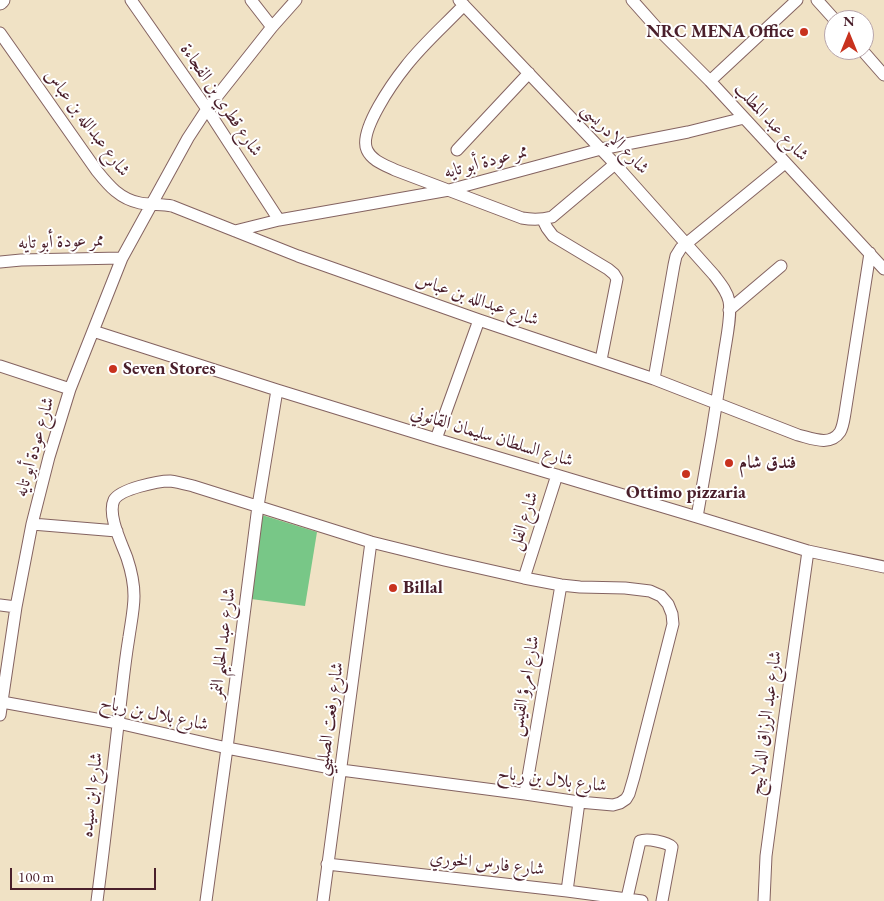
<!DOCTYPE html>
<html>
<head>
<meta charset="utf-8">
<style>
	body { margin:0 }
	#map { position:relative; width:884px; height:901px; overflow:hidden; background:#f0e2c5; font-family:"EB Garamond",serif }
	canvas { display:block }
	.north { position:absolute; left:824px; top:10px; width:50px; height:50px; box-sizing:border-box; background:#fff; border:1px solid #b7a5aa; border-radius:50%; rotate:0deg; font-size:14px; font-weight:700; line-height:20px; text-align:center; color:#4a1f2b }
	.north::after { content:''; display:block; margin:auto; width:18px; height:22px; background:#c8321e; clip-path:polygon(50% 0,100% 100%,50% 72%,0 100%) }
	.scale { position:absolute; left:10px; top:868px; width:146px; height:22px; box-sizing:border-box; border:2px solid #4a1f2b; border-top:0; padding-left:6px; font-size:15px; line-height:18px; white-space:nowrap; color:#4a1f2b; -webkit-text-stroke:4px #fff; paint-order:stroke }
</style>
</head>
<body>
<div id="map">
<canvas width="884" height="901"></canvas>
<div class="north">N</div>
<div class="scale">100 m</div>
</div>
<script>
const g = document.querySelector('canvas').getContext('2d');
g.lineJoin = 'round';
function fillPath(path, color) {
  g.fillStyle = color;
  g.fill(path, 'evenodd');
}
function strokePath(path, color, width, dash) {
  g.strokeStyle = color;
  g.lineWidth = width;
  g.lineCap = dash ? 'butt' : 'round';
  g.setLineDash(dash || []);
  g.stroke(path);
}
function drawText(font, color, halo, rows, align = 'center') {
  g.font = font + ' "EB Garamond",Amiri,serif';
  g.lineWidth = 4;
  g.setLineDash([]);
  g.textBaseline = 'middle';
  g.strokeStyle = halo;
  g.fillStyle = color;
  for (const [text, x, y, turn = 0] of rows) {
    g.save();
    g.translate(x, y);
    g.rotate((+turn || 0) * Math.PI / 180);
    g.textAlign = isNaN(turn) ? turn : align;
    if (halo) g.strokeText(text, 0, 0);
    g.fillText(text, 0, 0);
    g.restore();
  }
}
fillPath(new Path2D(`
	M 262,515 L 317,532 L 305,606 L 251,599 Z`), '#78c787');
const minor = new Path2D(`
	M 131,0 L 207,109 L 279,220
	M 251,0 L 272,27
	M 459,0 L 615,164 L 714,275 C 720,283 727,291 729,301 C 732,315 726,340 724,355 C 716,409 707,463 697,517
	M 632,0 L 656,27 L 710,81 L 884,269
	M 817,0 L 835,20
	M 464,5 C 445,25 423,44 406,66 C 394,81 358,131 367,150 C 372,161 385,165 395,170 L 522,218 C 533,220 541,220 552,217 L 615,164
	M 0,33 L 97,171 C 109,186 120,199 140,203 C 151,205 162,204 172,206 L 298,256 L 479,320 L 654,379 L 798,435 C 811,438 830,447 840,432 C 843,427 844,419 845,413 L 870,253
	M 862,50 L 884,75
	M 710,81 L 797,0
	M 457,150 L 529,73
	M 543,220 L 547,228 L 553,236 L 608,269 L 614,274 L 617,279 L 601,360
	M 235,231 L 279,220 L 449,190 L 601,149 L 688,132 L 744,118
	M 0,262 L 21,260 L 122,258
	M 729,310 L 781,266
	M 93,331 L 277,390 L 436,439 L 697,517 L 808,551 L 884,567
	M 0,366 L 70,389
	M 654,379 L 674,265 L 676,256 L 681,248 L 785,163
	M 436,439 L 479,320
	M 32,524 L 117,531
	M 524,578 L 557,475
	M 0,605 L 16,607
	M 2,702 L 118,723 L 227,748 L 341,770 L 525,794 L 579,802 L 613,805 L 620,803 L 626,799 L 629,794 L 634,777 L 673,624 L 672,614 L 668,604 L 661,596 L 650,591 L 625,588 L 580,587 L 561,585 L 524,578 L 444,560 L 371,542 L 193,486 C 185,484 178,482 170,481 C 158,481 120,489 114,500 C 107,515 122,544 127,558 C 131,570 134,583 134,596 C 134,609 131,623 129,637 C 126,655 124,672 122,690 C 114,760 106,831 97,901
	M 0,715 L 16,607 L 32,524 L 49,457 L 70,389 L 122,258 L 188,138 L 207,109 L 272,27 L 296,0
	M 525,794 L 561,585
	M 327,864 L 567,891 L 642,901
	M 567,891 L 579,802
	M 627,898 L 640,841 C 647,838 667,842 672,847 L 662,901
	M 206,901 L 227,748 L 258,506 L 277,390
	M 323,901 L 371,542
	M 764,901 L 766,856 L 784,722 L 808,551`);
const major = new Path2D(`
	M 0,2 L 2,0`);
strokePath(minor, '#846361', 13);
strokePath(major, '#846361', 17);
strokePath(minor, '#fff', 11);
strokePath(major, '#fff', 15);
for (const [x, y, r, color] of [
	[804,32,5,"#c8321e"],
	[113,369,5,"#c8321e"],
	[729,463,5,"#c8321e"],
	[686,474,5,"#c8321e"],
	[393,588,5,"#c8321e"]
]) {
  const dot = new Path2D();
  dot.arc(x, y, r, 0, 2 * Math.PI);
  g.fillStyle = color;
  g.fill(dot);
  strokePath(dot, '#fff', 2);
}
drawText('bold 18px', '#4a1f2b', '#fff', [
	["NRC MENA Office",794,32,"right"],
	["Seven Stores",123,369],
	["فندق شام",739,463],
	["Ottimo pizzaria",686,493,"center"],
	["Billal",403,588]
], 'left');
drawText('18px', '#4a1f2b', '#fff', [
	["شارع قطري بن الفجاءة",221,100,56],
	["شارع عبد المطلب",771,122,47],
	["شارع عبدالله بن عباس",87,123,53],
	["شارع الإدريسي",615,139,47],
	["ممر عودة أبو تايه",486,162,-15],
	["ممر عودة أبو تايه",61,242,-2],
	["شارع عبدالله بن عباس",477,300,19],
	["شارع السلطان سليمان القانوني",492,437,17],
	["شارع عودة أبو تايه",35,447,-74],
	["شارع الفل",524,521,-72],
	["شارع عبد الحليم النمر",223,643,-83],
	["شارع امرؤ القيس",525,686,-80],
	["شارع بلال بن رباح",154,714,12],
	["شارع رفعت الصليبي",330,719,-82],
	["شارع عبد الرزاق الدلابيح",766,723,-82],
	["شارع بلال بن رباح",552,780,7],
	["شارع ابن سيده",92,795,-83],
	["شارع فارس الخوري",487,864,6]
]);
</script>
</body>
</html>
